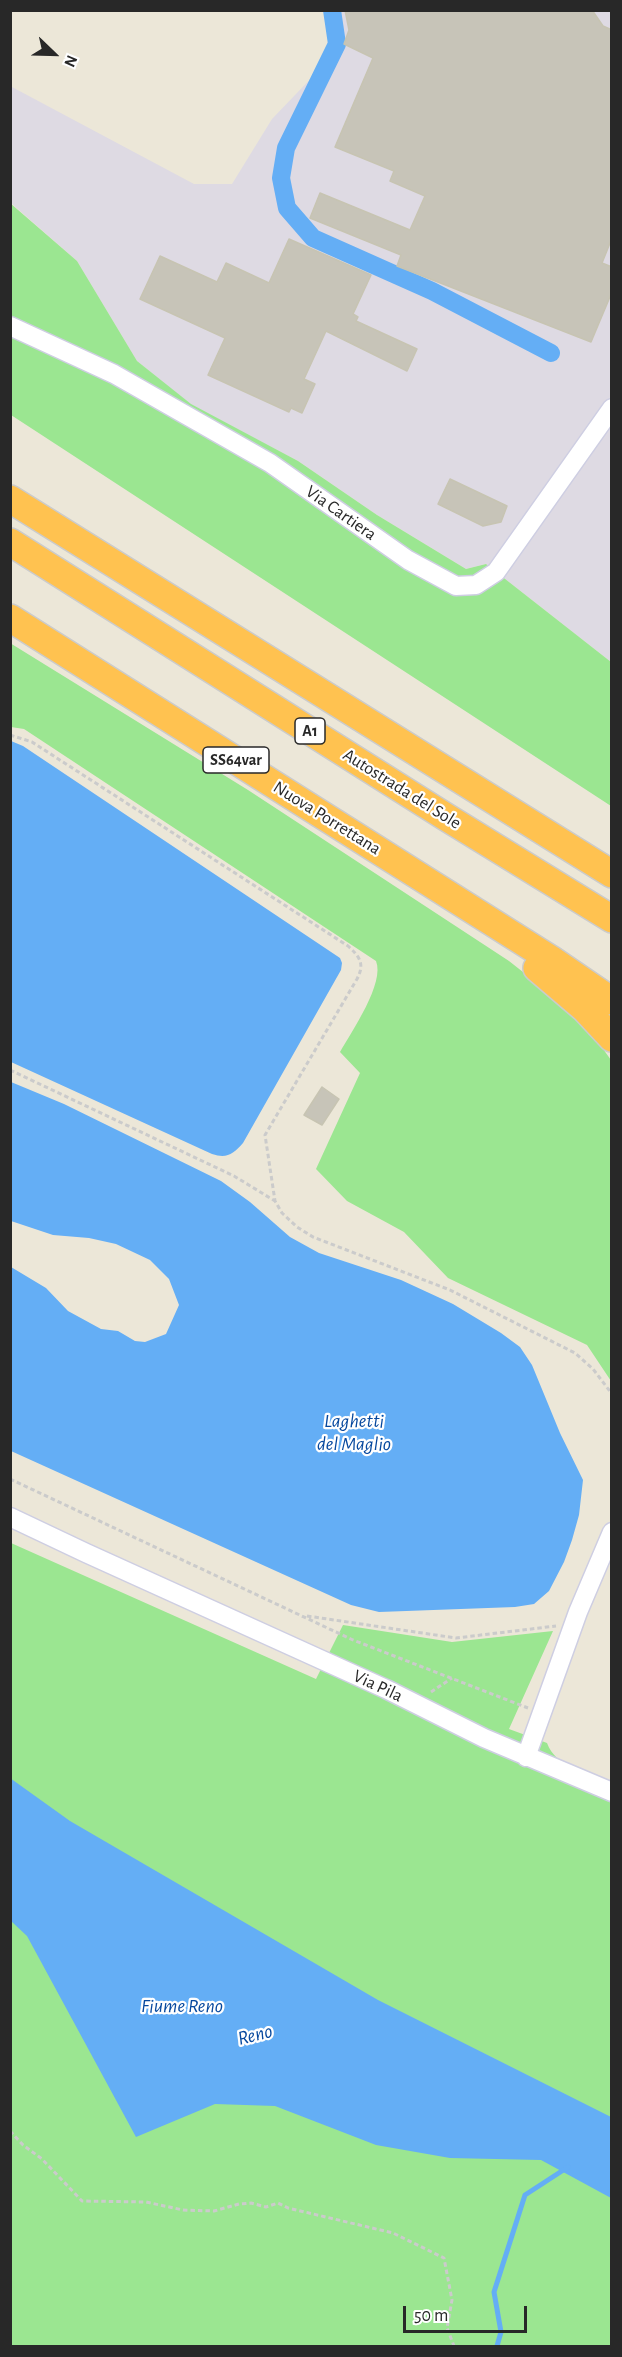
<!DOCTYPE html>
<html>
<head>
<meta charset="utf-8">
<style>
	body { margin:0 }
	#map { position:relative; width:622px; height:2357px; overflow:hidden; background:#ece7d8; font-family:"Alegreya Sans",sans-serif }
	canvas { display:block }
	.frame { position:absolute; inset:0; border:12px solid #282828; pointer-events:none }
	.north { position:absolute; left:24px; top:24px; width:60px; height:60px; -webkit-text-stroke:4px #fff; paint-order:stroke; rotate:113deg; font-size:16px; font-weight:700; line-height:24px; text-align:center; color:#282828 }
	.north::after { content:''; display:block; margin:auto; width:21px; height:27px; background:#282828; clip-path:polygon(50% 0,100% 100%,50% 72%,0 100%) }
	.scale { position:absolute; left:403px; top:2306px; width:124px; height:27px; box-sizing:border-box; border:3px solid #282828; border-top:0; padding-left:8px; font-size:18px; line-height:21px; white-space:nowrap; color:#282828; -webkit-text-stroke:4px #fff; paint-order:stroke }
</style>
</head>
<body>
<div id="map">
<canvas width="622" height="2357"></canvas>
<div class="frame"></div>
<div class="north">N</div>
<div class="scale">50 m</div>
</div>
<script>
const g = document.querySelector('canvas').getContext('2d');
g.lineJoin = 'round';
function fillPath(path, color) {
  g.fillStyle = color;
  g.fill(path, 'evenodd');
}
function strokePath(path, color, width, dash) {
  g.strokeStyle = color;
  g.lineWidth = width;
  g.lineCap = dash ? 'butt' : 'round';
  g.setLineDash(dash || []);
  g.stroke(path);
}
function drawText(font, color, halo, rows, align = 'center') {
  g.font = font + ' "Alegreya Sans",sans-serif';
  g.lineWidth = 4.5;
  g.setLineDash([]);
  g.textBaseline = 'middle';
  g.strokeStyle = halo;
  g.fillStyle = color;
  for (const [text, x, y, turn = 0] of rows) {
    g.save();
    g.translate(x, y);
    g.rotate((+turn || 0) * Math.PI / 180);
    g.textAlign = isNaN(turn) ? turn : align;
    if (halo) g.strokeText(text, 0, 0);
    g.fillText(text, 0, 0);
    g.restore();
  }
}
fillPath(new Path2D(`
	M 332,11 L 611,11 L 611,662 L 486,564 L 466,569 L 377,515 L 298,461 L 191,405 L 137,361 L 77,261 L 11,203 L 12,87 L 194,184 L 232,184 L 272,119 L 319,70 L 335,19 Z`), '#dedae3');
fillPath(new Path2D(`
	M 10,203 L 77,261 L 137,361 L 191,404 L 298,461 L 377,515 L 466,569 L 486,564 L 611,662 L 611,806 L 11,415 Z
	M 10,643 L 248,790 L 509,961 L 580,1017 L 611,1060 L 611,1381 L 587,1345 L 448,1278 L 404,1232 L 347,1201 L 316,1169 L 360,1073 L 340,1052 C 352,1031 385,983 376,961 L 24,729 L 11,727 Z
	M 11,1543 L 316,1679 L 343,1625 L 452,1642 L 553,1631 L 509,1729 L 547,1743 C 556,1768 588,1773 611,1782 L 611,2346 L 11,2346 Z`), '#9be691');
fillPath(new Path2D(`
	M 11,741 L 23,746 L 340,958 L 342,963 L 341,970 L 243,1143 C 233,1154 227,1159 212,1154 L 11,1062 Z
	M 11,1082 L 64,1104 L 221,1181 L 250,1202 L 290,1237 L 319,1253 L 401,1280 L 453,1304 L 501,1333 L 520,1347 L 532,1365 L 560,1433 L 583,1480 L 579,1515 L 572,1540 L 564,1562 L 549,1591 L 534,1604 L 515,1607 L 379,1612 L 351,1605 L 11,1451 L 11,1267 L 46,1288 L 68,1311 L 101,1329 L 118,1331 L 135,1341 L 145,1342 L 166,1334 L 179,1305 L 169,1279 L 150,1260 L 116,1244 L 89,1238 L 53,1235 L 11,1221 Z
	M 10,1778 L 70,1821 L 378,2000 L 611,2117 L 611,2198 L 541,2160 L 450,2158 L 376,2145 L 275,2106 L 215,2104 L 136,2137 L 27,1936 L 11,1921 Z`), '#64aef5');
strokePath(new Path2D(`
	M 497,2346 L 501,2332 L 494,2292 L 525,2195 L 568,2167`), '#64aef5', 5);
strokePath(new Path2D(`
	M 332,10 L 337,44 L 286,148 L 281,178 L 287,208 L 313,238 L 432,291 L 551,353`), '#64aef5', 18);
const building = new Path2D(`
	M 345,10 L 592,10 L 603,26 L 612,30 L 612,238 L 602,263 L 612,267 L 612,292 L 591,342 L 397,266 L 401,255 L 310,218 L 320,193 L 410,230 L 425,196 L 390,181 L 394,171 L 335,147 L 373,58 L 344,44 L 349,30 Z
	M 289,239 L 371,275 L 353,314 L 358,317 L 356,321 L 417,349 L 407,371 L 326,331 L 304,379 L 315,384 L 302,413 L 291,408 L 289,412 L 208,375 L 225,338 L 140,299 L 160,256 L 217,282 L 226,263 L 269,283 Z
	M 450,479 L 507,506 L 501,522 L 483,526 L 438,504 Z
	M 322,1087 L 339,1099 L 322,1125 L 304,1115 Z`);
fillPath(building, '#c7c4b8');
strokePath(building, '#c7c4b2', 1.5);
const minor = new Path2D(`
	M 10,326 L 114,374 L 270,463 L 408,560 L 456,586 L 476,585 L 496,572 L 612,408
	M 10,1517 L 86,1553 L 386,1689 L 484,1738 L 612,1792
	M 526,1757 L 578,1612 L 612,1532`);
const highway = new Path2D(`
	M 10,499 L 612,874
	M 10,542 L 446,817 L 612,919
	M 10,618 L 552,960 L 612,1001
	M 537,968 L 585,1009 L 612,1038`);
strokePath(minor, '#cecee2', 21);
strokePath(highway, '#cbcbcb', 30);
strokePath(new Path2D(`
	M 10,735 L 32,742 L 348,946 C 360,957 365,964 357,979 L 265,1135 L 275,1201 L 282,1213 L 297,1227 L 313,1237 L 450,1290 L 575,1353 L 593,1369 L 612,1394
	M 10,1070 L 234,1176 L 275,1201
	M 10,1479 L 353,1640 L 528,1708
	M 307,1616 L 456,1638 L 556,1626
	M 431,1692 L 452,1678
	M 10,2131 L 23,2145 L 42,2159 L 82,2201 L 146,2202 L 183,2210 L 214,2211 L 239,2204 L 251,2203 L 266,2207 L 278,2203 L 288,2208 L 393,2233 L 444,2258 L 452,2300 L 447,2328 L 454,2346`), '#cbcbcb', 3, [4.5, 3]);
strokePath(minor, '#fff', 18);
strokePath(highway, '#ffc250', 27);
for (const [x, y, w] of [
	[310,731,30],
	[236,760,66]
]) {
  const box = new Path2D();
  box.roundRect(x - w / 2, y - 13, w, 26, 4.5);
  g.fillStyle = '#fff';
  g.fill(box);
  strokePath(box, '#282828', 1.5);
}
drawText('bold 16px', '#282828', null, [
	["A1",310,731],
	["SS64var",236,760]
]);
drawText('18px', '#282828', '#fff', [
	["Via Cartiera",341,513,35],
	["Autostrada del Sole",402,789,32],
	["Nuova Porrettana",327,818,32],
	["Via Pila",378,1686,25]
]);
drawText('italic 20px', '#06489e', '#fff', [
	["Laghetti",354,1421],
	["del Maglio",354,1444],
	["Fiume Reno",182,2006],
	["Reno",255,2035,-14]
]);
</script>
</body>
</html>
